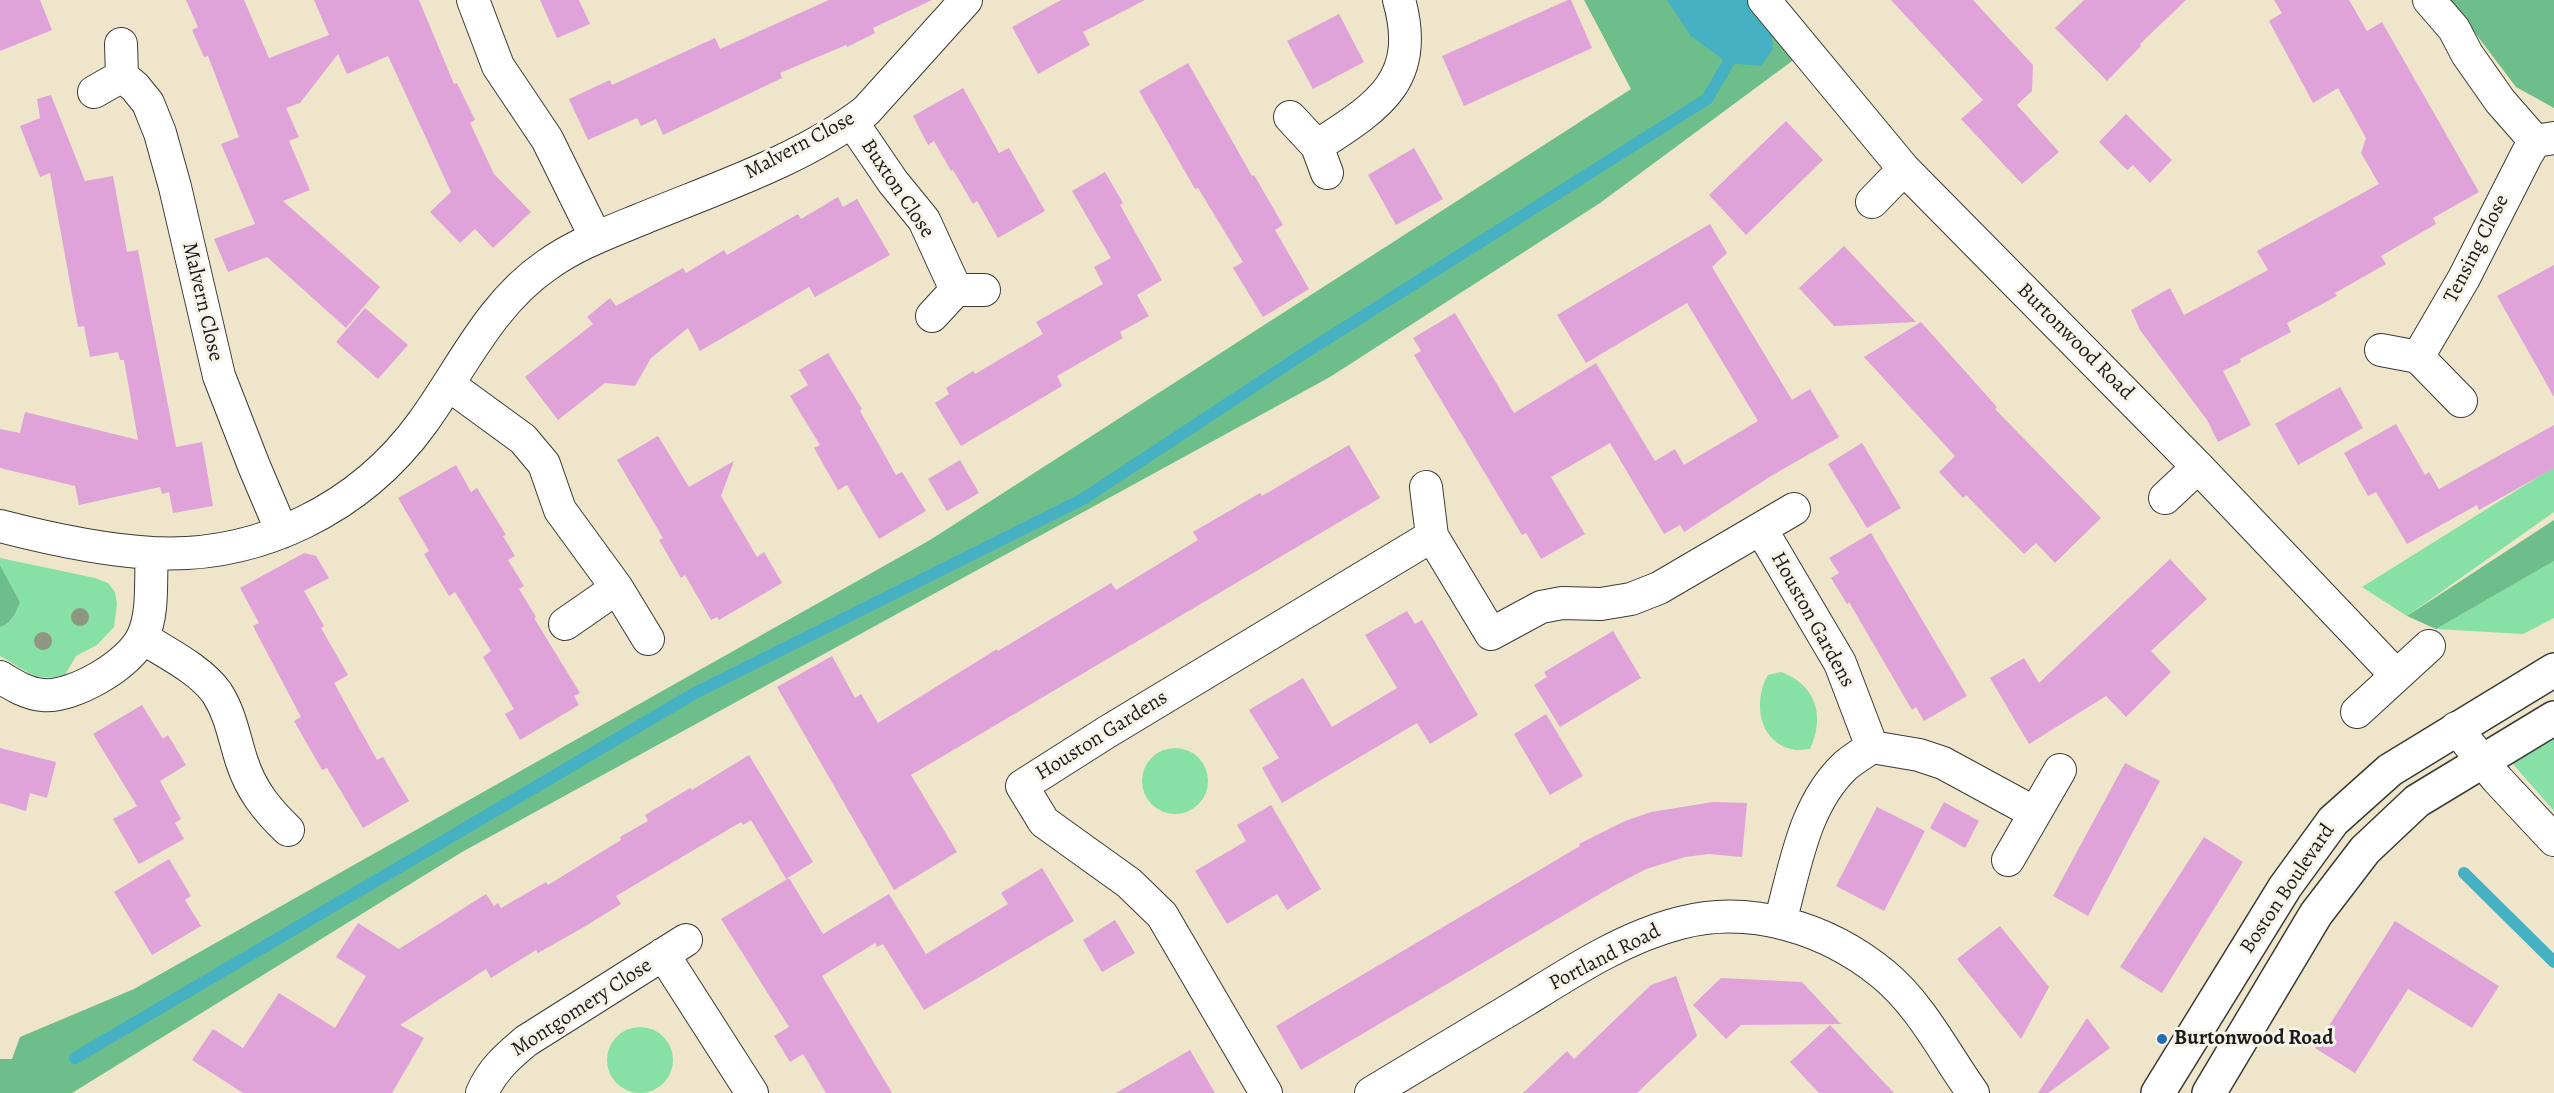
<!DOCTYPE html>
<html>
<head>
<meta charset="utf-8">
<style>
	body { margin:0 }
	canvas { display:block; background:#efe5ca }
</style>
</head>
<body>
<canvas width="2554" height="1093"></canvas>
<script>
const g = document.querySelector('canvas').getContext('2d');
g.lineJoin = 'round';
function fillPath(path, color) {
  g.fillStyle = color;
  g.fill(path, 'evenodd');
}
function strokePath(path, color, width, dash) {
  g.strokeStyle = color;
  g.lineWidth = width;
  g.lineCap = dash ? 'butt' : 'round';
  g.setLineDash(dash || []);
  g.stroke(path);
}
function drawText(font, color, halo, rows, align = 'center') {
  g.font = font + ' Alegreya,serif';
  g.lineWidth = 6;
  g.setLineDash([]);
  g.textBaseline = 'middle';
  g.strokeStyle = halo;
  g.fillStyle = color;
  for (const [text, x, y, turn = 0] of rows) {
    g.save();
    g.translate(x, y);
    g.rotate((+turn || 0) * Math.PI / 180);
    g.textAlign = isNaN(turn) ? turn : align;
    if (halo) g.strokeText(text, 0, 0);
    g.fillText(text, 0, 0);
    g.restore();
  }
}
fillPath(new Path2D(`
	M 2554,467 L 2554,512 L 2407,616 L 2362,587 Z
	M 0,558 L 95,578 L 108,583 L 115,592 L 117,604 L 114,627 L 97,645 L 76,656 L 65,675 C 34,683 26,670 0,656 L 0,627 C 11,624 16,613 20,602 L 0,565 Z
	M 2554,561 L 2554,618 L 2523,634 L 2436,629 Z
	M 1781,672 C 1817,685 1825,717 1810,749 C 1804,749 1797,751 1791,749 C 1758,741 1753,700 1768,675 Z
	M 2554,736 L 2554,811 L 2512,763 Z
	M1142 781a33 33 0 1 1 66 0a33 33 0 1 1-66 0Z
	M607 1060a33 33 0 1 1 66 0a33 33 0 1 1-66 0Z`), '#87e0a5');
fillPath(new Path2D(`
	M 1584,0 L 1769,0 L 1807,50 L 1600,203 L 1330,377 L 462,852 L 72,1093 L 0,1093 L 0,1059 L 12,1059 L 20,1037 L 134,989 L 930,540 L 1631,89 Z
	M 2446,0 L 2554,0 L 2554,108 L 2516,87 L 2469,25 Z
	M 2554,520 L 2554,561 L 2436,629 L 2407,616 Z
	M 0,565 L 20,602 C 16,613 11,624 0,627 Z`), '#6dbe8a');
fillPath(new Path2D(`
	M 1667,0 L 1759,0 L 1769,13 L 1773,49 L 1761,66 L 1728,63 L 1691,36 Z`), '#45b1c3');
strokePath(new Path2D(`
	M 2464,873 L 2554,962
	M 75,1058 L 695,693 L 1083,499 L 1303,354 L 1707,99 L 1728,63`), '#45b1c3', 12);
fillPath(new Path2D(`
	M 0,0 L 40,0 L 52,30 L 0,51 Z
	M 186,0 L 244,0 L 269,58 L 329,35 L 314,0 L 419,0 L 454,84 L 457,83 L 475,120 L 470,123 L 494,174 L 531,212 L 493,248 L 475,229 L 460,243 L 430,212 L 451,192 L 388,56 L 347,74 L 338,54 L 300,103 L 286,108 L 299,137 L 289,141 L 310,190 L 283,201 L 380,287 L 346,328 L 267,257 L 228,272 L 214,239 L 255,224 L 221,144 L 239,137 L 208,56 L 204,57 L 192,30 L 198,27 Z
	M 540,0 L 579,0 L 590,24 L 557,38 Z
	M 829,0 L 932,0 L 873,28 L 875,33 L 847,47 L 846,45 L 780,73 L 782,78 L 663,135 L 656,119 L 641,126 L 637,118 L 588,140 L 569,99 L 610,80 L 612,85 L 715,38 L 720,49 Z
	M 1061,0 L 1145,0 L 1083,32 L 1090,45 L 1038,74 L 1012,27 Z
	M 1568,0 L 1571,0 L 1592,48 L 1464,106 L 1442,56 Z
	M 1891,0 L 1973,0 L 2033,65 L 2032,91 L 2017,105 L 2059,152 L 2022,184 L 1961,119 L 1983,100 Z
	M 2084,0 L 2186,0 L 2140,44 L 2141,46 L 2107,81 L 2055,28 Z
	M 2274,0 L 2349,0 L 2367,31 L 2382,22 L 2479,192 L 2433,218 L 2436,224 L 2381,256 L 2386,264 L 2335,293 L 2337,296 L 2287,323 L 2291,332 L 2240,359 L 2241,362 L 2223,371 L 2251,425 L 2218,442 L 2207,420 L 2140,330 L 2131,310 L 2170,288 L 2184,315 L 2268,270 L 2257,251 L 2379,184 L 2361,153 L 2366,138 L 2338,88 L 2313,103 L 2269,21 L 2282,13 Z
	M 1339,14 L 1364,62 L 1313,89 L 1287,41 Z
	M 1188,63 L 1252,176 L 1254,175 L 1283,225 L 1275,230 L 1309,289 L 1263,317 L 1233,268 L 1243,262 L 1198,188 L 1195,189 L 1139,91 Z
	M 963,88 L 999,153 L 1009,148 L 1045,211 L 998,238 L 977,201 L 973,204 L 953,170 L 951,171 L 934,141 L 928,145 L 913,116 Z
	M 51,95 L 85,181 L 113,176 L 127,252 L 138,250 L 176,447 L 202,442 L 213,506 L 173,513 L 169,492 L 162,494 L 160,487 L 79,505 L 75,486 L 0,468 L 0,429 L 20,433 L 25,412 L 138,440 L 124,360 L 120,360 L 118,352 L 90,357 L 84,326 L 78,327 L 50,173 L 40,177 L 20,126 L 40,118 L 37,99 Z
	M 2126,114 L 2172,160 L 2150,183 L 2133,165 L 2127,170 L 2099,142 Z
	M 1786,121 L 1823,160 L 1746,235 L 1709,195 Z
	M 1414,148 L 1443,199 L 1396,225 L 1368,175 Z
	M 1105,172 L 1123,203 L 1120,205 L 1162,280 L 1137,295 L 1149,316 L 1120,332 L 1123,338 L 1057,376 L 1062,386 L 961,446 L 935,403 L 949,394 L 946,388 L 973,371 L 975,374 L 1043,334 L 1036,322 L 1103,284 L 1094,267 L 1111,258 L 1072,191 Z
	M 838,197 L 843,207 L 857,199 L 890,255 L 815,297 L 809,287 L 700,351 L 688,328 L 651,358 L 635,386 L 605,383 L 558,420 L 525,377 L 593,324 L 587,317 L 610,298 L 616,306 L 683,268 L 686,273 L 724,250 L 727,255 L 798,214 L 801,219 Z
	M 1710,224 L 1727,253 L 1712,267 L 1792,400 L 1810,389 L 1839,437 L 1771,476 L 1684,532 L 1680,525 L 1664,534 L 1610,443 L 1551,477 L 1585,534 L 1541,559 L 1526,533 L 1522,535 L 1414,355 L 1421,351 L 1413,338 L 1455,313 L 1514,413 L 1596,363 L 1655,461 L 1675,449 L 1684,465 L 1758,421 L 1687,303 L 1586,363 L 1557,315 Z
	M 1844,246 L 1916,322 L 1834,326 L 1799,288 Z
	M 2554,265 L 2554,397 L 2497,296 Z
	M 365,308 L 408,345 L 378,379 L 336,342 Z
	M 1921,322 L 1997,407 L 1995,409 L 2101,518 L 2055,563 L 2036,543 L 2024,554 L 1966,495 L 1963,498 L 1939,472 L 1955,456 L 1864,357 Z
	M 828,353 L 862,409 L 860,411 L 896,475 L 902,472 L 926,511 L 879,539 L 847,485 L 838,490 L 814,448 L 820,445 L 790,396 L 808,385 L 799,370 Z
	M 2340,387 L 2363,428 L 2298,465 L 2275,424 Z
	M 2396,424 L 2425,475 L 2429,472 L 2439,489 L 2554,425 L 2554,468 L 2479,510 L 2477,505 L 2407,544 L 2376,492 L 2368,496 L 2344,453 Z
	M 658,436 L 689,487 L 734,461 L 721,496 L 757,557 L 764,552 L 782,583 L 719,620 L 717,617 L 711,620 L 685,575 L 681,578 L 659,540 L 663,538 L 617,460 Z
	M 1862,443 L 1901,508 L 1867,528 L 1828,464 Z
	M 1349,445 L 1380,498 L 911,775 L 957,852 L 894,890 L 777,687 L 832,656 L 855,698 L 861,694 L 878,723 L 997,649 L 998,651 L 1111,583 L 1116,590 L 1198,540 L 1193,532 L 1260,493 L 1262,496 Z
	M 960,460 L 979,493 L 947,511 L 928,479 Z
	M 456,465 L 471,492 L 477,488 L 506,535 L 503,536 L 515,556 L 508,560 L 524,586 L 519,589 L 536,617 L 534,618 L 580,693 L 574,696 L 579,705 L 520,740 L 505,714 L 514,709 L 483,657 L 491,651 L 455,592 L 449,596 L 424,554 L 429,551 L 398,498 Z
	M 1871,533 L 1967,696 L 1924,721 L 1916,707 L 1912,710 L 1849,602 L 1847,604 L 1831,578 L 1839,573 L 1829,558 Z
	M 304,553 L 316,556 L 329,578 L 304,591 L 324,626 L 321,628 L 348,675 L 334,683 L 377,760 L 383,757 L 409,801 L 363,828 L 327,768 L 322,770 L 294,721 L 301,717 L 253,626 L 259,623 L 240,588 Z
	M 2170,559 L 2207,599 L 2151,651 L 2171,672 L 2126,717 L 2106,696 L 2029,744 L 1990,678 L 2024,658 L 2039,683 Z
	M 1407,611 L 1415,624 L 1422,620 L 1478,715 L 1430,744 L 1417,723 L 1282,803 L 1262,768 L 1279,758 L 1249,710 L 1303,678 L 1332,727 L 1397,688 L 1365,635 Z
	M 1613,631 L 1641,678 L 1560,727 L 1534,685 L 1547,677 L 1544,672 Z
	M 142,705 L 163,739 L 168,735 L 186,765 L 160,781 L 181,819 L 175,823 L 184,839 L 139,864 L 113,819 L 137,806 L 93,734 Z
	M 1546,714 L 1583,776 L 1550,795 L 1514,734 Z
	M 0,748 L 56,762 L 47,798 L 30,793 L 26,811 L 0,803 Z
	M 749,755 L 813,862 L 786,879 L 751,820 L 743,825 L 741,822 L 616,896 L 621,904 L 584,927 L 538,953 L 536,950 L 491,978 L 486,969 L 400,1025 L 424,1038 L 392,1093 L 243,1093 L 192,1060 L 213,1029 L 243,1048 L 279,993 L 335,1028 L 366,976 L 336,957 L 358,923 L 399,949 L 486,894 L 494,906 L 498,903 L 501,908 L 546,882 L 548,885 L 621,840 L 620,837 L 648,821 L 645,815 L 690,788 L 692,790 Z
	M 2125,763 L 2160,781 L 2088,916 L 2053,896 Z
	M 1713,802 L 1747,803 L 1742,857 L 1709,854 L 1685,857 L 1646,869 L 1610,888 L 1301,1070 L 1276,1026 L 1580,846 L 1579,844 L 1625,821 L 1651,812 Z
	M 1944,802 L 1979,821 L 1965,848 L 1930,828 Z
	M 1271,805 L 1321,889 L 1287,910 L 1277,894 L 1227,924 L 1195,871 L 1246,841 L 1237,825 Z
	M 1877,807 L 1925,831 L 1884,911 L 1836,886 Z
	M 2204,837 L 2243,862 L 2162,993 L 2120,967 Z
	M 169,859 L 191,896 L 185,900 L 201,926 L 152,955 L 114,892 Z
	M 1042,868 L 1074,921 L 924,1010 L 883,944 L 877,947 L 875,943 L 822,976 L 892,1093 L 826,1093 L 803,1054 L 790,1062 L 774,1036 L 789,1027 L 721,919 L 789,878 L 823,934 L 889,894 L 926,954 L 1008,904 L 1001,893 Z
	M 1115,920 L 1135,953 L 1102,972 L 1083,940 Z
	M 2395,921 L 2499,986 L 2472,1028 L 2408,989 L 2355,1073 L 2315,1048 Z
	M 2000,926 L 2049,987 L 2021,1039 L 1957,959 Z
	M 1676,976 L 1697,1036 L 1637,1093 L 1523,1093 L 1567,1051 L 1574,1059 L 1651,985 Z
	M 1721,978 L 1802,982 L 1841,1024 L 1741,1025 L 1726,1039 L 1693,1005 Z
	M 2087,1018 L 2110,1048 L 2048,1093 L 2038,1093 Z
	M 1830,1025 L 1894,1093 L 1819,1093 L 1790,1062 Z
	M 1190,1050 L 1215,1093 L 1116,1093 Z`), '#dfa3da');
const street = new Path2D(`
	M 473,0 L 498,66 L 547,139 L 596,238
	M 1764,0 L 1904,169 L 2198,467 L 2396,675
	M 2429,0 L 2454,29 L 2467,54 L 2500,101 L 2535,141
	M 122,76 L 135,87 L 148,103 L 160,133 L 175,187 L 219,376 L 254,466 L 282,532
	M 94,92 L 122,76 L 121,44
	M 1290,117 L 1317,146 L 1327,173
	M 852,122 L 893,182 L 924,220 L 956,290
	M 1317,146 C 1377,107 1422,81 1399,0
	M 1872,202 L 1904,169
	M 932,316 L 956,290 L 984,290
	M 2381,350 L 2418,357 L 2461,401
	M 2418,357 L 2464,278 L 2527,154 L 2535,141 L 2554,138
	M 449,385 L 523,439 L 544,464 L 560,510 L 617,588 L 648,639
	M 1426,487 L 1432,536 L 1491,634 L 1541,607 L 1562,603 L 1601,604 L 1631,599 L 1659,588 L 1794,509
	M 2165,498 L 2198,467
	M 0,526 C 50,539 100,550 152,553 C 259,559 361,508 423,422 C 462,368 490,304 547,265 C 575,245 607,233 639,220 C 714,189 802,160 866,111 L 966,0
	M 1761,529 L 1840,663 L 1872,747 C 1863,753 1853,759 1845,766 C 1803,806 1795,869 1780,922
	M 565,624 L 617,588
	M 143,638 C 166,653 200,669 217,693 C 231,715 234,738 242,762 C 251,790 267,810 288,830
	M 0,677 C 13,685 27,694 43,695 C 73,698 131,664 143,636 C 154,612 150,579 152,553
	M 2357,712 L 2429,646
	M 2456,728 L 2497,779 L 2554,840
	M 1872,747 L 1919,755 L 1943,763 L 2035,813
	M 2008,860 L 2060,770
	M 663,954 L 752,1093
	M 482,1093 C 492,1070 507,1057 526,1041 L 686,940
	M 1266,1093 L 1162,915 L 1129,883 L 1044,822 L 1022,786 L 1107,732 L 1432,536
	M 1371,1093 C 1423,1062 1474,1031 1526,1000 C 1574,970 1625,937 1680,923 C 1751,904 1828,929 1883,974 C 1921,1005 1945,1054 1973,1093`);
const secondary = new Path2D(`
	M 2158,1093 L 2285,887 L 2333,821 L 2390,770 L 2554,670
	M 2209,1093 L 2316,914 L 2365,850 L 2417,801 L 2554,718`);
strokePath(street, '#3c3a36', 34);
strokePath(secondary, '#3c3a36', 36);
strokePath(street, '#fff', 32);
strokePath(secondary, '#fff', 33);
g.fillStyle = '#8d9781';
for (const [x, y] of [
	[80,617],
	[43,641]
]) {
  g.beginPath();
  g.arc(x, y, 9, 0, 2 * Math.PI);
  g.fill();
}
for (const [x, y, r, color] of [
	[2162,1039,6,"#1f6fb2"]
]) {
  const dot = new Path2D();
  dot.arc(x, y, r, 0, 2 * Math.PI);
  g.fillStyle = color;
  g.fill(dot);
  strokePath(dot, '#f7f3e8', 2);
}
drawText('21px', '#1c1c1c', '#f7f3e8', [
	["Malvern Close",800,146,-28],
	["Buxton Close",897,189,56],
	["Tensing Close",2477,249,-63],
	["Malvern Close",202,302,77],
	["Burtonwood Road",2075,342,45],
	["Houston Gardens",1812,620,61],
	["Houston Gardens",1102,736,-32],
	["Boston Boulevard",2288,889,-56],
	["Portland Road",1605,958,-27],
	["Montgomery Close",582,1008,-33]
]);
drawText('bold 21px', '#1c1c1c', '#f7f3e8', [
	["Burtonwood Road",2174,1039]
], 'left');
</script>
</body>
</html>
